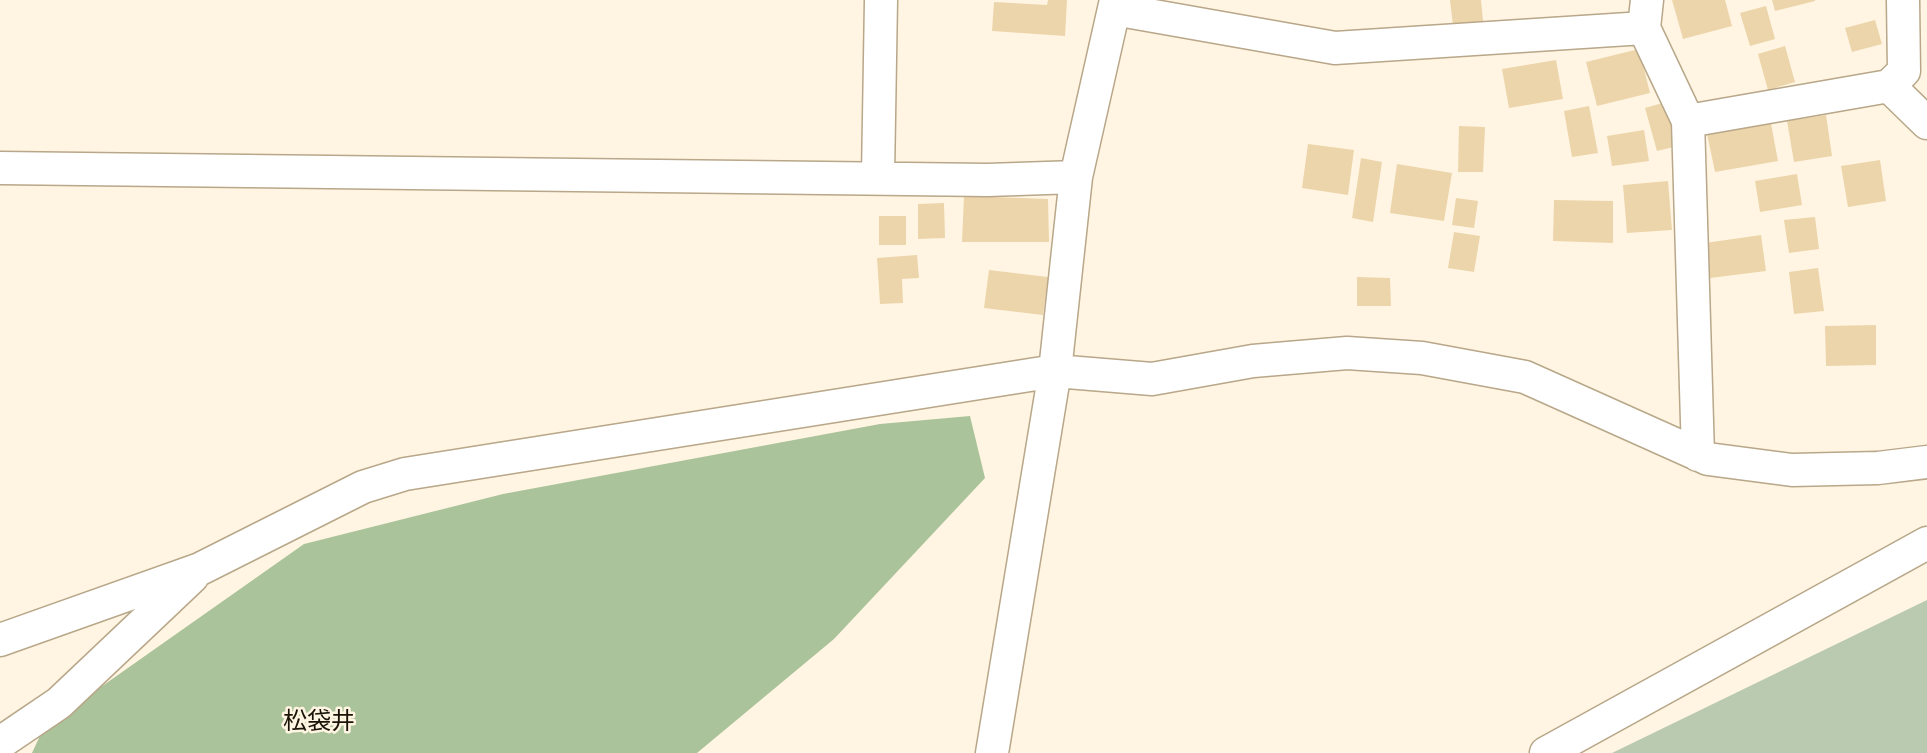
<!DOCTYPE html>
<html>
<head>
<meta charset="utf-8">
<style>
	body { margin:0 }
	canvas { display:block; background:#fff5e2 }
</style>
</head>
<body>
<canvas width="1927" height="753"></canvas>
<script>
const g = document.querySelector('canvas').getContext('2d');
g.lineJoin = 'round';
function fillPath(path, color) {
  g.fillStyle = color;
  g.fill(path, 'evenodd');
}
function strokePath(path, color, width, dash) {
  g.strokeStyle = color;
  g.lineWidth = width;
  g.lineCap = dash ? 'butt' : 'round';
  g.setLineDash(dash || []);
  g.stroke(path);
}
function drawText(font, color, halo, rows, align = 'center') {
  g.font = font + ' "PT Sans Narrow","Noto Sans JP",sans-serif';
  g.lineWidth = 5;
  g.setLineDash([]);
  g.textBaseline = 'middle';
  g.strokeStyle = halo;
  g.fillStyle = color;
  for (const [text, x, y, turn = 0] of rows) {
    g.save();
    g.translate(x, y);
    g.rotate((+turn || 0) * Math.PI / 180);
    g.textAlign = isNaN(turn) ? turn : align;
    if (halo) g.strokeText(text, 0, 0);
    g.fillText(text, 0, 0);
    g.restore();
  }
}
fillPath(new Path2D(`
	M 1927,600 L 1927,753 L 1612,753 Z`), '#bacab0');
fillPath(new Path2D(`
	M 970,416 L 985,478 L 834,639 L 697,753 L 32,753 L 44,727 L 304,544 L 503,494 L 880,424 Z`), '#abc39b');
fillPath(new Path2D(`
	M 1048,0 L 1067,0 L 1065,36 L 992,31 L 994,2 L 1047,5 Z
	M 1450,0 L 1481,0 L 1484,31 L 1454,34 Z
	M 1672,0 L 1725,0 L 1732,26 L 1683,39 Z
	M 1772,0 L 1815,0 L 1815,1 L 1775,11 Z
	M 1766,6 L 1775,39 L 1750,46 L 1740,13 Z
	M 1875,20 L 1882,44 L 1852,52 L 1845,28 Z
	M 1785,46 L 1795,82 L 1768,90 L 1758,54 Z
	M 1639,49 L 1650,93 L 1597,106 L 1586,62 Z
	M 1556,60 L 1563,99 L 1509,108 L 1502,69 Z
	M 1666,102 L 1678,146 L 1657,151 L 1645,108 Z
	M 1589,106 L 1598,153 L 1572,157 L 1564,111 Z
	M 1826,115 L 1832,156 L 1794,162 L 1787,121 Z
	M 1770,118 L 1778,161 L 1715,172 L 1706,129 Z
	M 1459,126 L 1485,127 L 1483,172 L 1458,172 Z
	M 1644,130 L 1649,161 L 1612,166 L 1607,136 Z
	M 1308,144 L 1354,150 L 1348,195 L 1302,188 Z
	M 1361,158 L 1382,162 L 1373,222 L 1352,218 Z
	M 1880,160 L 1886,201 L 1848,207 L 1841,166 Z
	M 1397,164 L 1452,173 L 1444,221 L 1390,213 Z
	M 1797,174 L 1802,205 L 1760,212 L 1755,181 Z
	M 1668,181 L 1672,230 L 1627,233 L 1623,185 Z
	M 964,196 L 1048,199 L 1049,242 L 962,242 Z
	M 1456,198 L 1478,201 L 1474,228 L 1452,225 Z
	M 1554,200 L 1613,201 L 1613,243 L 1553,241 Z
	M 944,203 L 945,238 L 918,239 L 918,204 Z
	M 879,216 L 906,216 L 906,245 L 879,245 Z
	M 1815,217 L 1819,249 L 1789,253 L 1784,220 Z
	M 1454,232 L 1480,236 L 1474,272 L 1448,268 Z
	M 1761,235 L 1766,271 L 1710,278 L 1705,243 Z
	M 917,255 L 919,278 L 902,279 L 903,303 L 880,304 L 877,258 Z
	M 1818,268 L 1824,311 L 1794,314 L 1789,272 Z
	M 989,270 L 1048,277 L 1043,315 L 984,308 Z
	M 1357,277 L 1390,278 L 1391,306 L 1357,306 Z
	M 1876,325 L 1876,365 L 1826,366 L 1825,326 Z`), '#edd5ab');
const street = new Path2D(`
	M 1647,0 L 1644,28 L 1688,121 L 1698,455
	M 1114,9 L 1335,48 L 1644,28
	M 1889,86 L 1927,123
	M 1688,121 L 1889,86 L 1904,71 L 1903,0
	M 0,168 L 988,180 L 1076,177
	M 878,176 L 881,0
	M 0,640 L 200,569 L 363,487 L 405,474 L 1055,371 L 1152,379 L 1253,361 L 1347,353 L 1422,358 L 1525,377 L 1708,459 L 1792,470 L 1878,468 L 1927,462
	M 0,743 L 59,703 L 192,577
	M 992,753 L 1055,371 L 1076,177 L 1116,0
	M 1546,753 L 1927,543`);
strokePath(street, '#b8a789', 35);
strokePath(street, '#fff', 32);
drawText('24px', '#191308', '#fff5e2', [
	["松袋井",319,722]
]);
</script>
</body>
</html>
